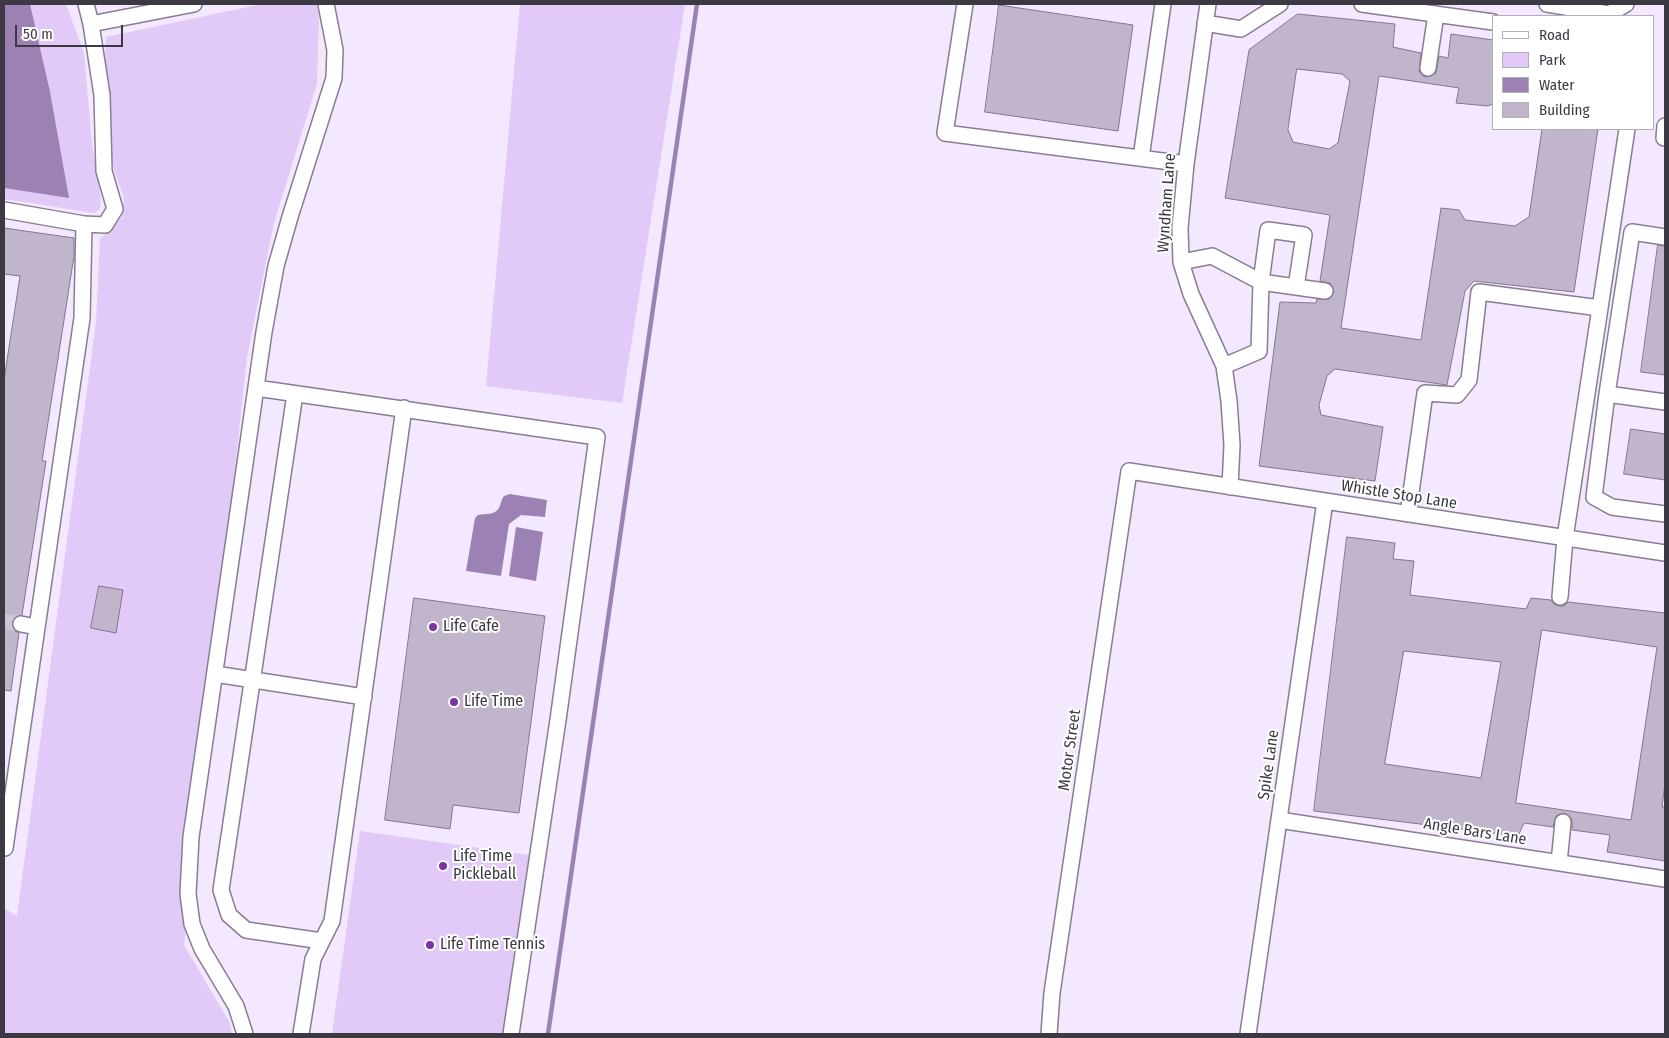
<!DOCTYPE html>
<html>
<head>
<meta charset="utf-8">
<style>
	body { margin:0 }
	#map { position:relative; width:1669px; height:1038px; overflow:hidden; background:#f3e8ff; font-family:"Fira Sans Condensed",sans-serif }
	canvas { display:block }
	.frame { position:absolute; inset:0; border:5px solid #3d3942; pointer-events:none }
	.legend { position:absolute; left:1492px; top:15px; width:162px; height:115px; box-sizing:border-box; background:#fff; border:1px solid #b1b0b3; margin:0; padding:6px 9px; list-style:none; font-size:15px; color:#3d3942 }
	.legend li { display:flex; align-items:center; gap:10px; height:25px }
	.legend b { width:25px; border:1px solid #b1b0b3 }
	.scale { position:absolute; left:15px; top:25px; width:108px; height:22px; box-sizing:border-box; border:2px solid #3d3942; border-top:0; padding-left:6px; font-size:15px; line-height:18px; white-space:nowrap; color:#3d3942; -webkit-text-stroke:4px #fff; paint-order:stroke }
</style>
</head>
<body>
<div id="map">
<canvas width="1669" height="1038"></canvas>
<div class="frame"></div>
<ul class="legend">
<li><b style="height:6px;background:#fff"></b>Road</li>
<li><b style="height:14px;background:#e1c9f8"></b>Park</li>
<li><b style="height:14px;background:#9c82b4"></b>Water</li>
<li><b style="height:14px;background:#c0b5cb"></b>Building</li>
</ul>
<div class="scale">50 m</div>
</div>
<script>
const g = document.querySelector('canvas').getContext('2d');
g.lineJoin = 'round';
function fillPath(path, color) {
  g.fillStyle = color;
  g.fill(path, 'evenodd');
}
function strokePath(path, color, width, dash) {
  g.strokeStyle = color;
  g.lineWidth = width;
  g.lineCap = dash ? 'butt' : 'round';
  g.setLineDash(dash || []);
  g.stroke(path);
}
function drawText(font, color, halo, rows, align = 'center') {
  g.font = font + ' "Fira Sans Condensed",sans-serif';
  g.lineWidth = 4;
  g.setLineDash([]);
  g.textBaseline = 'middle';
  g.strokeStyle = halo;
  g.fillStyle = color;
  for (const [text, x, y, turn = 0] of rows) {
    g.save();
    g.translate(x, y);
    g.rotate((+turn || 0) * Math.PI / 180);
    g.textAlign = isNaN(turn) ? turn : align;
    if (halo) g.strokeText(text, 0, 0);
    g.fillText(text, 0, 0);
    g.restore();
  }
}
fillPath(new Path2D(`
	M 4,4 L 66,4 L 84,53 L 92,144 L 101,199 L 100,209 L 94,213 L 4,199 Z
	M 262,4 L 317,5 L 319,21 L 317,84 L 274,223 L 247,357 L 184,945 L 230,1023 L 232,1034 L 4,1034 L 4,908 L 17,916 L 96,322 L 100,239 L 122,217 L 124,198 L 111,161 L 105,66 L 106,37 Z
	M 520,4 L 685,4 L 622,403 L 486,386 Z
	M 360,831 L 529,855 L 504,1034 L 332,1034 Z`), '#e1c9f8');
fillPath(new Path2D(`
	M 4,4 L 30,4 L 50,92 L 69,198 L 4,188 Z
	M 510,494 L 547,500 L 545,517 L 521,515 L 509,524 L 501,576 L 466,571 L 475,518 L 478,515 C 485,513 494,516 499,508 C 501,504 501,500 504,496 Z
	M 516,527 L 543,532 L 536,581 L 509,576 Z`), '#9c82b4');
strokePath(new Path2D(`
	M 548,1034 L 697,4`), '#9c82b4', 4.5);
const building = new Path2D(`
	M 999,5 L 1133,25 L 1118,131 L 985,112 Z
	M 1298,14 L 1395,24 L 1393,47 L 1421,53 L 1419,71 L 1423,76 L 1427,77 L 1436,73 L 1439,56 L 1448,58 L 1451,34 L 1493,40 L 1493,104 L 1488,106 L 1456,103 L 1459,88 L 1379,76 L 1341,328 L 1421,340 L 1441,208 L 1459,210 L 1465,220 L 1515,226 L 1529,217 L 1542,129 L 1598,129 L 1574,292 L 1474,281 L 1465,291 L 1447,385 L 1335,369 L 1327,376 L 1319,405 L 1321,415 L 1383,427 L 1375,481 L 1259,466 L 1280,302 L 1316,303 L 1317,299 L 1329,299 L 1334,292 L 1330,283 L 1320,281 L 1330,215 L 1225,198 L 1249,50 ZM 1297,69 L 1342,74 L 1350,81 L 1338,143 L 1329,149 L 1293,142 L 1288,130 Z
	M 4,228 L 74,238 L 74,256 L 42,461 L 46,461 L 22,615 L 14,618 L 12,623 L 15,631 L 19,633 L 11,691 L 4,690 L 4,380 L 20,276 L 4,274 Z
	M 1658,245 L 1665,246 L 1665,375 L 1641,372 Z
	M 1631,429 L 1665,434 L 1665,480 L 1624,474 Z
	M 1347,537 L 1395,543 L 1393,559 L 1414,561 L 1410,595 L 1526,609 L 1531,598 L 1551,600 L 1554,604 L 1559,606 L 1564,606 L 1568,602 L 1665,613 L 1665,783 L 1662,807 L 1665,807 L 1665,861 L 1607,852 L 1610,835 L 1572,830 L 1572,819 L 1564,813 L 1556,816 L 1553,827 L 1524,823 L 1518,836 L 1314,811 ZM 1542,630 L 1657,647 L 1631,820 L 1516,803 ZM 1404,651 L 1501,662 L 1481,778 L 1385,764 Z
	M 99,586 L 123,590 L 116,633 L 91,628 Z
	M 414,598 L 545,616 L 519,813 L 453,805 L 450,829 L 385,820 Z`);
fillPath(building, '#c0b5cb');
strokePath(building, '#82778c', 1);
strokePath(new Path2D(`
	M 4,621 L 21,624`), '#cfc5d9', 15, [15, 8]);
const minor = new Path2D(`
	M 86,4 L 91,24 L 194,4
	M 965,4 L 945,133 L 1186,164
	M 1208,4 L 1186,164 L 1180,228 L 1181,262 L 1191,294 L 1224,366 L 1229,401 L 1232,445 L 1230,487
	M 1362,4 L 1493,22
	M 1547,4 L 1609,14 L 1626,4
	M 1205,23 L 1241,29 L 1280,4
	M 1428,68 L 1436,14
	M 1665,126 L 1664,138 L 1665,138
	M 1141,158 L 1163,4
	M 4,210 L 84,224 L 82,318 L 5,848 L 4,848
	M 84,224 L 105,225 L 115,209 L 104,171 L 102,95 L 91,24
	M 1665,237 L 1632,232 L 1607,394 L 1665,402
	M 1181,262 L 1212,256 L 1261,282 L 1268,230 L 1304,235 L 1296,287 L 1261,282 L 1259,351 L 1224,366
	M 1296,287 L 1325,291
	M 1600,308 L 1627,129
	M 256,388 L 597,437 L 558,720 L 511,1034
	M 295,394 L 221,890 L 229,915 L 246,930 L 322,941
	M 1607,394 L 1594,497 L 1612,507 L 1665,514
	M 1408,514 L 1425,393 L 1457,395 L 1469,380 L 1479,292 L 1600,308 L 1565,538 L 1560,597
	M 21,624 L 37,627
	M 215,674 L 364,697
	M 1279,820 L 1665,879
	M 1559,863 L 1563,822
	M 245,1034 L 236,1006 L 202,949 L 192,924 L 188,894 L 191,837 L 264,332 L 276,266 L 290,217 L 334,78 L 335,50 L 326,4
	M 301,1034 L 313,959 L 332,921 L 404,408
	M 1049,1034 L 1052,993 L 1129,471 L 1665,553
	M 1248,1034 L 1325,501`);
strokePath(minor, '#887d92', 18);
strokePath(minor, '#fff', 15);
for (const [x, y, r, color] of [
	[433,627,5,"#7934a8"],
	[454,702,5,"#7934a8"],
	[443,866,5,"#7934a8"],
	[430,945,5,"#7934a8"]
]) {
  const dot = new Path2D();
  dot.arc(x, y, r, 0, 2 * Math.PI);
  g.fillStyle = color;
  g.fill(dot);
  strokePath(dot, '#fff', 2);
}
drawText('16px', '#3d3942', '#fff', [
	["Wyndham Lane",1167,203,-86],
	["Whistle Stop Lane",1399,495,9],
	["Motor Street",1070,750,-82],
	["Spike Lane",1269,765,-82],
	["Angle Bars Lane",1475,832,9]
]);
drawText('16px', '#3d3942', '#fff', [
	["Life Cafe",443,627],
	["Life Time",464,702],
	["Life Time",453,857],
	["Pickleball",453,875],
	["Life Time Tennis",440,945]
], 'left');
</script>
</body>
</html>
